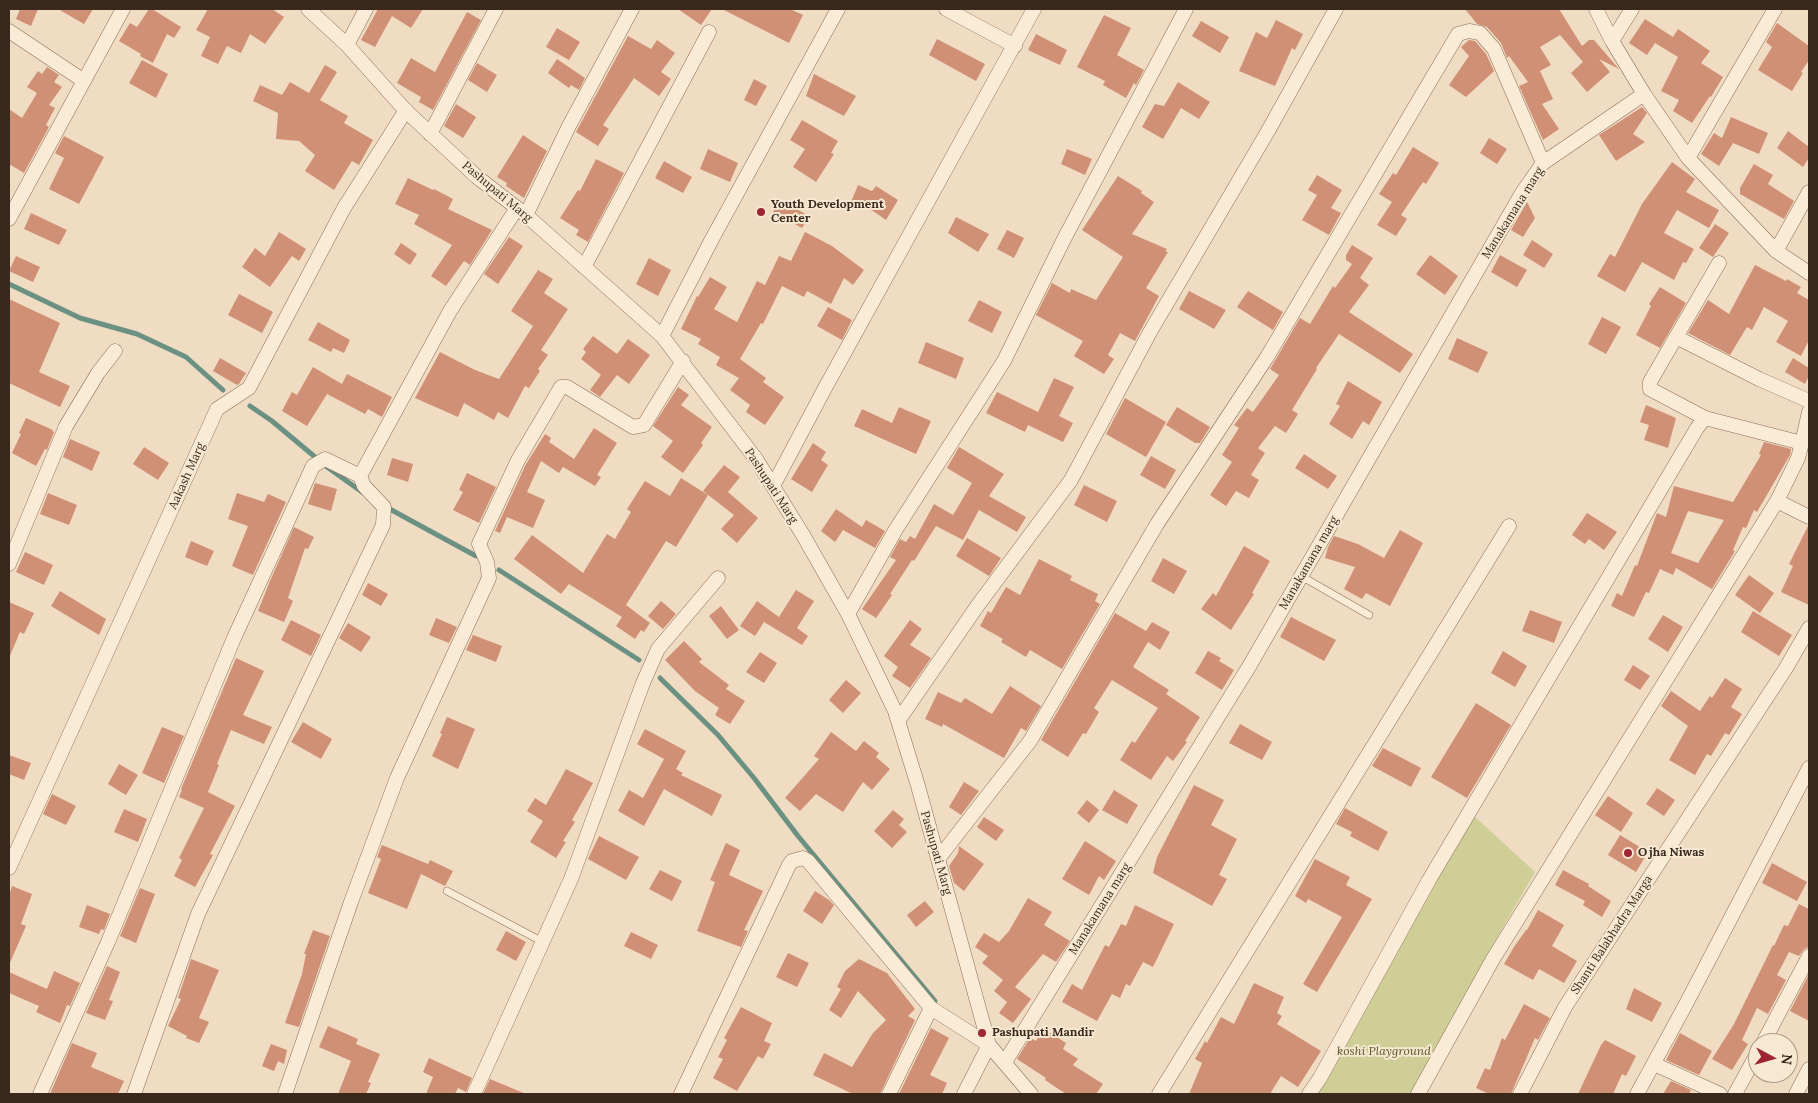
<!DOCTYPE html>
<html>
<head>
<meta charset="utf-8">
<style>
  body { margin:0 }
  #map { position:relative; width:1818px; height:1103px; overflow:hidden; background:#f0dcc2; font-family:Lora,serif }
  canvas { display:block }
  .frame { position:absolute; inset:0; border:10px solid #3a281d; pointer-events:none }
  .north { position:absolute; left:1748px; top:1033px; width:50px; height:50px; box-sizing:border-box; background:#f7e8d2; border:1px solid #ab9b8a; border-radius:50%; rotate:96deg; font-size:14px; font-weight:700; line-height:20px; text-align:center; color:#3a281d }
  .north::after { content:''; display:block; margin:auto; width:18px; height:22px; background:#9d2536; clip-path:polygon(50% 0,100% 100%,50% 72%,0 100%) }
</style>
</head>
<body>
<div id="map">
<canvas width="1818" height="1103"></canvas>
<div class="frame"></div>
<div class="north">N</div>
</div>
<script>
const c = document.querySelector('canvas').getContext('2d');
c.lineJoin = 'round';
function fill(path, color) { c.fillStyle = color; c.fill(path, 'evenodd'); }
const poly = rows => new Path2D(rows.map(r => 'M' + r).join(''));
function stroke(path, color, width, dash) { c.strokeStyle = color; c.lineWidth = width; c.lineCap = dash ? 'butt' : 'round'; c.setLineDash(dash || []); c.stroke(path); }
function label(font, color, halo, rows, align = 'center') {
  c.font = font + ' Lora,serif'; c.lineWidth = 4; c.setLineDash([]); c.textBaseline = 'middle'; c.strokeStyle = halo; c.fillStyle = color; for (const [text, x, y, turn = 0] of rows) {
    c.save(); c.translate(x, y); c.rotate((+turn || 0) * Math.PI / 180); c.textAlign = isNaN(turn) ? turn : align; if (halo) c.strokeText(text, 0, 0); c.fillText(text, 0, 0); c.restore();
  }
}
fill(poly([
  [1472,814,1535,872,1491,948,1410,1094,1311,1094]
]), '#cfce96');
stroke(poly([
  [9,284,80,318,137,334,186,357,223,390],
  [250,406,272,421,327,467,362,492],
  [386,507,476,556],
  [499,570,639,660],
  [660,678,718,735,754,778,798,836,935,1001]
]), '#6b9183', 5);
fill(poly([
  [20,9,38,9,31,26,16,19],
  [58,9,93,9,84,24],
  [149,9,152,9,181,27,174,38,167,34,153,63,140,56,141,54,119,41,130,23,137,27],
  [208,9,272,9,284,17,265,44,250,34,241,53,227,46,218,64,201,56,210,37,196,30],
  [378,9,423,9,411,28,392,16,375,47,361,40],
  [678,9,712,9,701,25],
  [722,9,790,9,803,15,789,43],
  [1465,9,1559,9,1582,46,1589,40,1594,40,1619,69,1599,59,1610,72,1587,92,1571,73,1583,62,1560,35,1540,47,1551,65,1540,71,1553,99,1542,104,1559,129,1543,140,1519,86,1528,82,1509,56,1507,58,1501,43,1487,27,1477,24],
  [467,12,481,20,433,110,419,102,421,97,397,83,411,58,435,72],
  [1104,15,1131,28,1117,55,1144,70,1136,85,1134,83,1126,98,1103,85,1105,81,1077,67],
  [1645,19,1673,37,1678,29,1710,51,1701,63,1723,77,1711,97,1710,96,1692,123,1673,111,1679,100,1661,91,1678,57,1655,43,1647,55,1629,43],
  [1276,20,1303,34,1295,50,1292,48,1275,86,1239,71,1256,32,1267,38],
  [1201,21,1229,37,1220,53,1192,36],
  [1777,23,1809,46,1809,60,1801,72,1803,73,1792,91,1758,70,1772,47,1766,42],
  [557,28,580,42,569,60,546,47],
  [1036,34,1067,50,1060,65,1028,50],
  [628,36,651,49,657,40,675,53,661,72,671,79,659,96,634,78,603,125,609,129,598,146,576,132],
  [937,39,985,64,976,81,929,55],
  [1469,40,1475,41,1486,54,1494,71,1466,97,1449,85,1469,56,1461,47],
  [557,59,585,78,579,90,571,85,569,88,548,73],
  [142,60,168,74,156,98,129,83],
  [477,63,497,75,487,92,468,80],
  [325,65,337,72,320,100,348,116,344,123,373,140,359,165,352,161,334,190,305,171,315,155,299,141,276,139,278,113,253,101,260,85,282,95,290,82,309,93],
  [47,67,59,75,54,82,62,87,49,105,55,108,46,125,49,127,24,173,9,164,9,109,22,118,37,93,27,87,38,71,42,74],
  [814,74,856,96,844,116,806,96],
  [754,79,767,86,756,106,744,100],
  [1178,82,1210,102,1199,119,1181,108,1163,139,1142,127,1155,104,1164,106],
  [456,104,476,117,463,138,444,126],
  [1642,107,1647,113,1633,134,1645,142,1616,161,1599,135],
  [1731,117,1768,133,1759,154,1733,143,1719,166,1701,154,1714,133,1722,138],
  [802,120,838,141,831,153,834,154,816,182,793,167,805,149,790,140],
  [1788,131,1809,147,1809,158,1803,167,1777,148],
  [523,135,547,151,524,198,506,186,507,183,497,177],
  [64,136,104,157,79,204,49,189,64,158,55,153],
  [1489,138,1507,149,1497,164,1480,153],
  [1413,147,1439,163,1426,184,1423,182,1401,215,1407,219,1396,236,1377,225,1392,202,1379,194,1393,173,1396,175],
  [708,149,738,163,730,182,700,169],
  [1067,149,1092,159,1085,175,1061,164],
  [596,159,624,173,588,242,576,235,579,230,560,218,578,190,580,191],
  [664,161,692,177,683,193,655,178],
  [1672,162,1695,179,1686,192,1719,210,1709,228,1677,210,1664,233,1694,249,1686,263,1683,262,1674,280,1642,262,1625,292,1597,276,1610,254,1615,257,1642,204],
  [1754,164,1773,175,1768,184,1794,201,1784,219,1740,194,1740,188],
  [1317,175,1342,190,1331,208,1341,213,1329,235,1302,220,1317,195,1308,190],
  [1118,176,1142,191,1141,193,1154,202,1132,234,1167,249,1165,251,1168,252,1146,288,1159,296,1135,341,1120,333,1108,355,1114,359,1104,374,1074,356,1083,341,1036,315,1052,283,1070,293,1071,289,1096,300,1123,257,1082,230],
  [408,178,433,190,434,189,453,199,448,209,492,230,470,265,464,261,446,286,431,276,452,245,414,224,419,215,395,204],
  [858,185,872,191,876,186,898,200,886,220,873,211,851,202],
  [780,200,809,216,802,228,773,212],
  [1527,202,1535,218,1523,237,1511,230],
  [31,213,67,230,59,245,24,229],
  [956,217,989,234,978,252,948,233],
  [1715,224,1729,233,1713,257,1699,248],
  [1007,230,1024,238,1014,258,997,249],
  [279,232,306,249,299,261,292,256,270,287,242,267,255,248,265,256],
  [805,232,832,246,864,270,853,285,844,278,831,304,807,291,804,297,782,286,763,324,761,323,740,359,766,378,763,382,784,397,765,425,746,412,750,405,730,390,739,378,716,365,720,357,698,344,701,339,681,329,697,296,698,297,710,277,727,287,714,309,737,322,757,281,765,285,779,256,791,261],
  [509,237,523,246,498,284,484,274],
  [1532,240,1553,254,1544,268,1523,255],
  [401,243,417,254,410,265,394,254],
  [1352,245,1373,258,1360,278,1369,285,1349,312,1413,354,1400,373,1339,334,1316,368,1317,369,1292,410,1298,414,1286,433,1275,426,1258,448,1265,453,1251,475,1259,480,1249,498,1236,491,1226,506,1210,495,1232,462,1222,455,1239,428,1234,425,1247,408,1253,412,1279,375,1270,369,1300,318,1310,324,1333,286,1335,288,1352,264,1346,260,1346,255],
  [1430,255,1458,276,1445,295,1416,274],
  [1500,255,1527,270,1517,287,1491,272],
  [16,256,40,267,33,282,9,271],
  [649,258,671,270,658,296,636,284],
  [1755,265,1786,281,1787,279,1801,287,1797,293,1809,300,1809,340,1801,356,1776,342,1788,321,1764,307,1752,330,1747,327,1730,355,1688,333,1708,300,1729,314],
  [538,270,553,279,544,293,568,309,541,350,548,355,538,369,540,371,529,388,525,386,508,418,498,412,494,420,464,403,458,417,415,398,440,352,475,370,499,379,533,326,511,311],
  [1660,287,1686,303,1660,348,1636,335,1651,306,1649,304],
  [1189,291,1226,310,1214,329,1179,309],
  [1248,291,1283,312,1273,330,1237,307],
  [239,294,273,312,262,333,228,315],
  [9,299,60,323,39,372,70,386,60,407,9,383],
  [979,300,1002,312,992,333,968,321],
  [828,307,852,320,842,340,817,326],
  [1602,317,1621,327,1606,354,1588,344],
  [318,322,350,340,344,353,333,348,331,352,308,340],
  [593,336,617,354,628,339,650,355,629,384,617,375,600,397,590,390,601,375,581,359,586,352,583,349],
  [1457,338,1488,352,1478,373,1448,359],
  [926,342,964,358,956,379,918,363],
  [220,358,246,373,239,384,237,385,213,371],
  [1793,358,1809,368,1809,376,1805,384,1785,372],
  [313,367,342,384,347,374,392,397,382,417,368,409,365,414,327,394,307,426,282,411,292,392,297,395],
  [1054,378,1074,387,1059,416,1073,423,1063,442,1028,425,1025,432,986,413,997,392,1038,412],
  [1348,381,1382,402,1369,425,1363,421,1352,439,1329,424,1340,406,1336,404],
  [678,387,689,395,681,405,712,427,701,443,703,445,683,473,661,457,673,441,653,426],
  [1125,398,1166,422,1146,457,1106,434],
  [1646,405,1676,418,1668,448,1644,440,1649,425,1640,422],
  [899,407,931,421,916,454,854,426,862,409,892,423],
  [1177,407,1210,427,1200,443,1195,443,1166,425],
  [26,418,53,430,52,431,54,432,47,450,45,449,36,466,12,453,21,434,19,433],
  [594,428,617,443,597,475,601,477,595,486,563,467,559,473,541,461,527,492,545,500,533,528,507,517,500,533,495,531,526,464,545,434,551,438,549,442,574,459],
  [70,439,100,452,92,471,63,457],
  [1764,442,1791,449,1790,455,1757,512,1754,510,1746,528,1743,527,1733,550,1735,551,1712,589,1676,568,1673,575,1660,569,1649,593,1646,592,1634,617,1611,606,1617,593,1622,596,1635,565,1637,566,1657,513,1666,517,1674,486,1733,502,1761,455,1759,454],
  [1688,511,1724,520,1698,563,1671,553],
  [813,443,826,452,821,460,828,465,812,492,791,479],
  [144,447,169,463,158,480,133,464],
  [959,447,1004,474,989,496,1026,517,1017,532,979,510,963,540,936,526,914,561,912,560,890,594,892,595,876,618,862,609,896,560,890,557,900,539,906,542,910,536,915,539,934,504,953,515,972,483,947,468],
  [1304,454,1337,476,1328,489,1295,468],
  [1151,456,1176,470,1165,489,1140,475],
  [392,458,413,464,408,482,387,475],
  [724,465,740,477,728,492,758,518,737,543,721,529,734,515,703,491],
  [467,473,496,487,479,523,453,510,463,492,459,490],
  [681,478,708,495,676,547,666,541,626,605,650,623,644,632,641,630,635,639,616,626,622,617,569,584,561,594,514,559,532,535,583,573,607,534,615,539,631,512,627,509,645,481,670,496],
  [315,483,337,489,331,511,308,504],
  [1084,485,1117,501,1107,522,1074,505],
  [48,493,77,505,69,525,40,514],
  [237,493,264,502,268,494,286,502,253,575,232,566,248,526,228,519],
  [836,509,862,527,866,520,885,531,875,548,843,530,835,542,821,531],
  [1587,513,1617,532,1604,550,1589,539,1585,544,1572,535],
  [1808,526,1809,526,1809,605,1781,592,1793,566,1789,564],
  [294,527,314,537,308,549,305,548,288,598,293,601,284,622,258,611,270,581],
  [1400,530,1423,543,1390,606,1366,593,1362,599,1344,589,1355,567,1325,558,1328,547,1334,536,1358,544,1384,558],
  [967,538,1001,558,989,576,956,556],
  [191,541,214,551,207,566,185,557],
  [1244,546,1270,561,1252,593,1254,594,1231,630,1201,609,1213,593,1216,596],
  [25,552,53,565,44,585,16,572],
  [1163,558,1187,571,1174,594,1151,581],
  [1039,559,1072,576,1070,580,1098,594,1095,601,1100,604,1062,669,1030,650,1026,657,1001,642,1003,639,980,626,988,611,991,613,1006,587,1020,595],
  [1749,575,1774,593,1760,613,1735,595],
  [368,583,388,594,381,606,362,595],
  [796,590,814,601,797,628,808,636,802,645,764,622,755,636,740,626,757,601,779,617],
  [60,591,106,619,99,635,51,606],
  [661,601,676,614,663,629,648,616],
  [9,602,34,613,24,634,20,632,9,658],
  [721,606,739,630,727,639,709,616],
  [1530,610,1562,622,1554,643,1522,631],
  [1753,611,1792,635,1779,656,1741,632],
  [1115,613,1146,631,1152,622,1170,632,1160,650,1148,642,1133,667,1169,690,1166,694,1200,717,1185,741,1187,742,1173,761,1167,756,1151,780,1120,760,1132,741,1135,743,1158,708,1112,680,1094,708,1099,712,1086,734,1083,733,1068,757,1041,740],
  [1663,615,1683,627,1668,652,1648,639],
  [1291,617,1336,640,1324,661,1280,637],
  [436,618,457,627,449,643,429,635],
  [291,620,321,635,311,656,281,640],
  [910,620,922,629,910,645,931,658,910,688,892,676,898,667,884,656],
  [348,623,371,637,361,652,339,638],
  [473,635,502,646,496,662,466,650],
  [684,641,702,659,699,662,729,685,726,689,745,701,730,724,715,715,719,708,695,691,665,660],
  [1208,651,1221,658,1219,661,1234,670,1222,690,1195,673],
  [1503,651,1527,666,1515,687,1491,673],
  [760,652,777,663,764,683,746,672],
  [236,658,264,671,243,715,272,727,264,744,231,730,217,764,219,765,208,792,235,806,210,854,213,855,195,887,174,876,182,860,179,858,204,808,179,797,182,790,181,789],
  [1633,665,1650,676,1640,690,1624,680],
  [1725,678,1742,689,1731,707,1742,714,1729,735,1725,733,1711,756,1707,754,1695,775,1669,760,1688,726,1661,706,1671,691,1700,711,1710,696,1712,698],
  [846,680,861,693,843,713,829,700],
  [1010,686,1041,706,1026,731,1021,728,1004,758,943,724,942,727,925,719,938,692,961,703,965,698,992,714],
  [1476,703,1511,725,1467,798,1431,777],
  [447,717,475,729,458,769,432,756,442,734,440,733],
  [303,722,332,739,321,759,291,742],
  [1240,724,1272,742,1262,760,1229,743],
  [162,727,184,736,164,783,142,773],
  [645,729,686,751,676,769,683,773,681,775,722,795,712,816,664,789,644,826,618,811,629,790,643,798,664,759,637,744],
  [831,732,856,751,864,741,879,753,876,757,890,769,872,790,863,782,843,812,816,794,800,811,785,798,819,759,814,756],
  [1383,748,1421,768,1411,787,1372,766],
  [9,755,31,763,24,780,9,774],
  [119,764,138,775,126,795,108,784],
  [566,769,593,783,572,820,575,822,563,841,566,842,556,858,530,842,543,821,527,811,535,798,546,805],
  [964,782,979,791,961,815,949,807],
  [1194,785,1224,800,1211,825,1237,839,1219,875,1227,879,1212,906,1153,873,1157,857],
  [1657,788,1675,800,1664,816,1646,804],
  [1114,790,1138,805,1127,824,1102,810],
  [52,794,76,806,66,825,43,814],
  [1608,796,1633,813,1621,832,1595,815],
  [1087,800,1099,810,1089,823,1077,813],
  [1345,808,1388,832,1378,851,1350,836,1352,832,1336,824],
  [124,809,147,819,138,842,114,832],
  [893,810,904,819,899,825,907,832,892,848,874,831],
  [984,817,1004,830,996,841,977,827],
  [1620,835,1648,852,1636,872,1608,855],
  [599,836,639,857,626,880,588,859],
  [1085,841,1116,861,1104,880,1099,876,1089,895,1062,879],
  [726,843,740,850,729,875,763,891,744,930,748,931,741,947,697,931,715,882,710,880],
  [382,845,428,864,430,860,453,871,445,886,421,874,407,909,368,893,381,859,377,857],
  [959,846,984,864,964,891,954,883,949,866,958,853],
  [1315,859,1350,877,1346,885,1372,899,1317,992,1303,984,1342,917,1308,899,1306,903,1295,896],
  [1772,863,1807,882,1797,901,1762,883],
  [660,870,682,881,672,901,649,889],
  [1563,870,1589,884,1588,886,1611,901,1602,917,1583,905,1585,901,1555,885],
  [12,886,32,894,21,924,26,926,9,965,9,896],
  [140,888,155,894,136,943,120,936],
  [815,891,829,900,834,905,822,924,803,911],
  [1028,898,1052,912,1044,925,1070,941,1056,962,1043,954,1015,987,1031,999,1013,1023,999,1013,1007,1002,994,991,1003,980,982,963,988,956,975,947,984,933,999,942,1009,931],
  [925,901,934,912,916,927,907,915],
  [1799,904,1809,909,1809,947,1804,949,1799,956,1789,952,1777,975,1786,980,1768,1014,1757,1008,1742,1040,1748,1044,1732,1070,1712,1059,1734,1024,1773,945,1774,946,1784,925,1788,926],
  [87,905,110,914,104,930,101,929,99,934,79,927],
  [1135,905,1174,924,1153,967,1143,962,1130,986,1126,984,1120,998,1112,994,1097,1021,1062,1002,1072,984,1082,990,1105,945,1109,947,1121,924,1126,926],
  [1538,910,1564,925,1552,946,1577,961,1564,983,1539,969,1533,980,1504,964,1514,947,1526,930,1527,930],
  [313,930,330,936,299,1027,285,1023,302,974,306,954,304,954],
  [506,931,526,942,516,961,496,950],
  [631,932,658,945,651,959,624,946],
  [788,953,809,963,797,987,776,977],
  [191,959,219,970,199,1018,209,1022,199,1043,186,1038,187,1036,168,1026,181,999,178,998],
  [859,959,887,973,915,1009,908,1016,915,1020,880,1094,853,1094,813,1075,824,1053,852,1067,873,1033,886,1020,858,991,841,1018,829,1010,841,989,837,987,845,971],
  [107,966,120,972,109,1000,113,1001,105,1020,86,1013],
  [54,971,80,983,70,1006,67,1005,60,1023,36,1012,39,1006,9,993,9,972,47,989],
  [1809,974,1809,1021,1790,1011],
  [1254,983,1284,997,1277,1013,1282,1016,1277,1024,1321,1051,1298,1087,1281,1076,1270,1094,1189,1094,1202,1063,1195,1059,1205,1041,1207,1043,1221,1017,1234,1024],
  [1634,988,1662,1003,1652,1022,1626,1009],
  [1524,1004,1550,1018,1538,1040,1535,1038,1511,1094,1489,1094,1476,1088,1485,1068,1490,1070,1502,1038,1505,1040],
  [741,1007,772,1023,764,1041,771,1044,763,1059,758,1056,737,1091,713,1078,723,1059,718,1057,727,1040,724,1038],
  [328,1026,358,1039,356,1044,380,1054,368,1082,371,1083,366,1094,338,1094,351,1061,319,1047],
  [931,1028,949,1038,930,1075,947,1083,942,1094,899,1094],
  [1043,1028,1066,1043,1063,1049,1078,1059,1073,1065,1103,1084,1096,1094,1066,1094,1045,1080,1046,1078,1017,1059,1030,1038,1036,1041],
  [1680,1033,1712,1051,1699,1075,1666,1060],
  [1605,1040,1636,1056,1626,1076,1622,1074,1613,1094,1578,1094,1601,1045],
  [72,1043,97,1053,91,1067,124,1081,118,1094,50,1094],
  [271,1044,287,1050,284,1064,278,1061,274,1071,262,1066],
  [429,1058,472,1078,466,1092,458,1088,455,1094,426,1094,433,1077,423,1072],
  [490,1079,526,1094,483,1094],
  [1671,1081,1691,1090,1689,1094,1663,1094]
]), '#d09076');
const service = poly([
  [1301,576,1369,615],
  [447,891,543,942]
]);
const minor = poly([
  [308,9,347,45,406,111,477,177,526,215,662,336,756,459,803,535,848,614,895,711,918,786,989,1045,1031,1094],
  [946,9,1015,46],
  [1596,9,1612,41,1644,94,1688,158,1776,251,1809,273],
  [9,31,84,81],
  [1612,41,1632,9],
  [347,45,366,9],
  [430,134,496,9],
  [1688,158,1775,9],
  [526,215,569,126,632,9],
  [9,219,123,9],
  [1776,251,1809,192],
  [584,267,709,32],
  [662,336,712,239,838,9],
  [1676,337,1719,263],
  [1705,418,1650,389,1650,382,1676,337,1759,379,1809,401],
  [1802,443,1809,412],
  [773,486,825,388,1034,9],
  [1777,501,1809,517],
  [9,564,66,426,98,373,115,351],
  [848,614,896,529,1004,361,1064,239,1186,9],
  [898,721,978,605,1071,480,1150,332,1268,131,1336,9],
  [938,859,1030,741,1157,524,1267,357,1458,34,1469,31,1480,33,1494,49,1543,163],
  [9,868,217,409,249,388,344,208,406,110],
  [1763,1043,1809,956],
  [1005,1062,1250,665,1522,193,1543,163,1644,94],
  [1654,1064,1720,1094],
  [40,1094,108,942,234,638,313,466,325,459,360,476],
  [134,1094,198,914,383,525,384,507,364,486,360,476,450,311,517,208],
  [285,1094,351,902,397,778,489,578,487,562,479,544,518,460,561,387,567,387,633,427,644,425,683,361],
  [474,1094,571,879,643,683,658,649,718,578],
  [681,1094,789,865,792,861,803,858,808,861,931,1008,989,1045,964,1094],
  [889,1094,931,1008],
  [1159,1094,1509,526],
  [1309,1094,1320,1078,1429,880,1697,428,1705,418,1802,443,1798,458,1777,501,1493,959,1418,1094],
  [1520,1094,1565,1007,1786,668,1809,628],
  [1637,1094,1686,1004,1809,768],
  [1735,1094,1758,1052],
  [1796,1094,1809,1069]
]);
stroke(service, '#8b6d58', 8);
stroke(minor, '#8b6d58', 15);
stroke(service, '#faebd6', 7);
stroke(minor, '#faebd6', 14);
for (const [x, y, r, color] of [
  [761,212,5,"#9d2536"],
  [1628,853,5,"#9d2536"],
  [982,1033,5,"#9d2536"]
]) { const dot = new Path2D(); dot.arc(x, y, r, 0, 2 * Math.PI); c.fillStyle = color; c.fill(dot); stroke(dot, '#f7e8d2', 2); }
label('12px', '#3a281d', '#f7e8d2', [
  ["Pashupati Marg",497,192,40],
  ["Manakamana marg",1513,213,-58],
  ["Aakash Marg",187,476,-66],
  ["Pashupati Marg",771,486,57],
  ["Manakamana marg",1309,563,-60],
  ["Pashupati Marg",936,853,74],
  ["Manakamana marg",1100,909,-58],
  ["Shanti Balabhadra Marga",1612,935,-57]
]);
label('bold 12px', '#3a281d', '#f7e8d2', [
  ["Youth Development",771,205],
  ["Center",771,219],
  ["Ojha Niwas",1638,853],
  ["Pashupati Mandir",992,1033]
], 'left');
label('italic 12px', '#515823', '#f7e8d2', [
  ["koshi Playground",1384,1052]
]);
</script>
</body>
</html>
